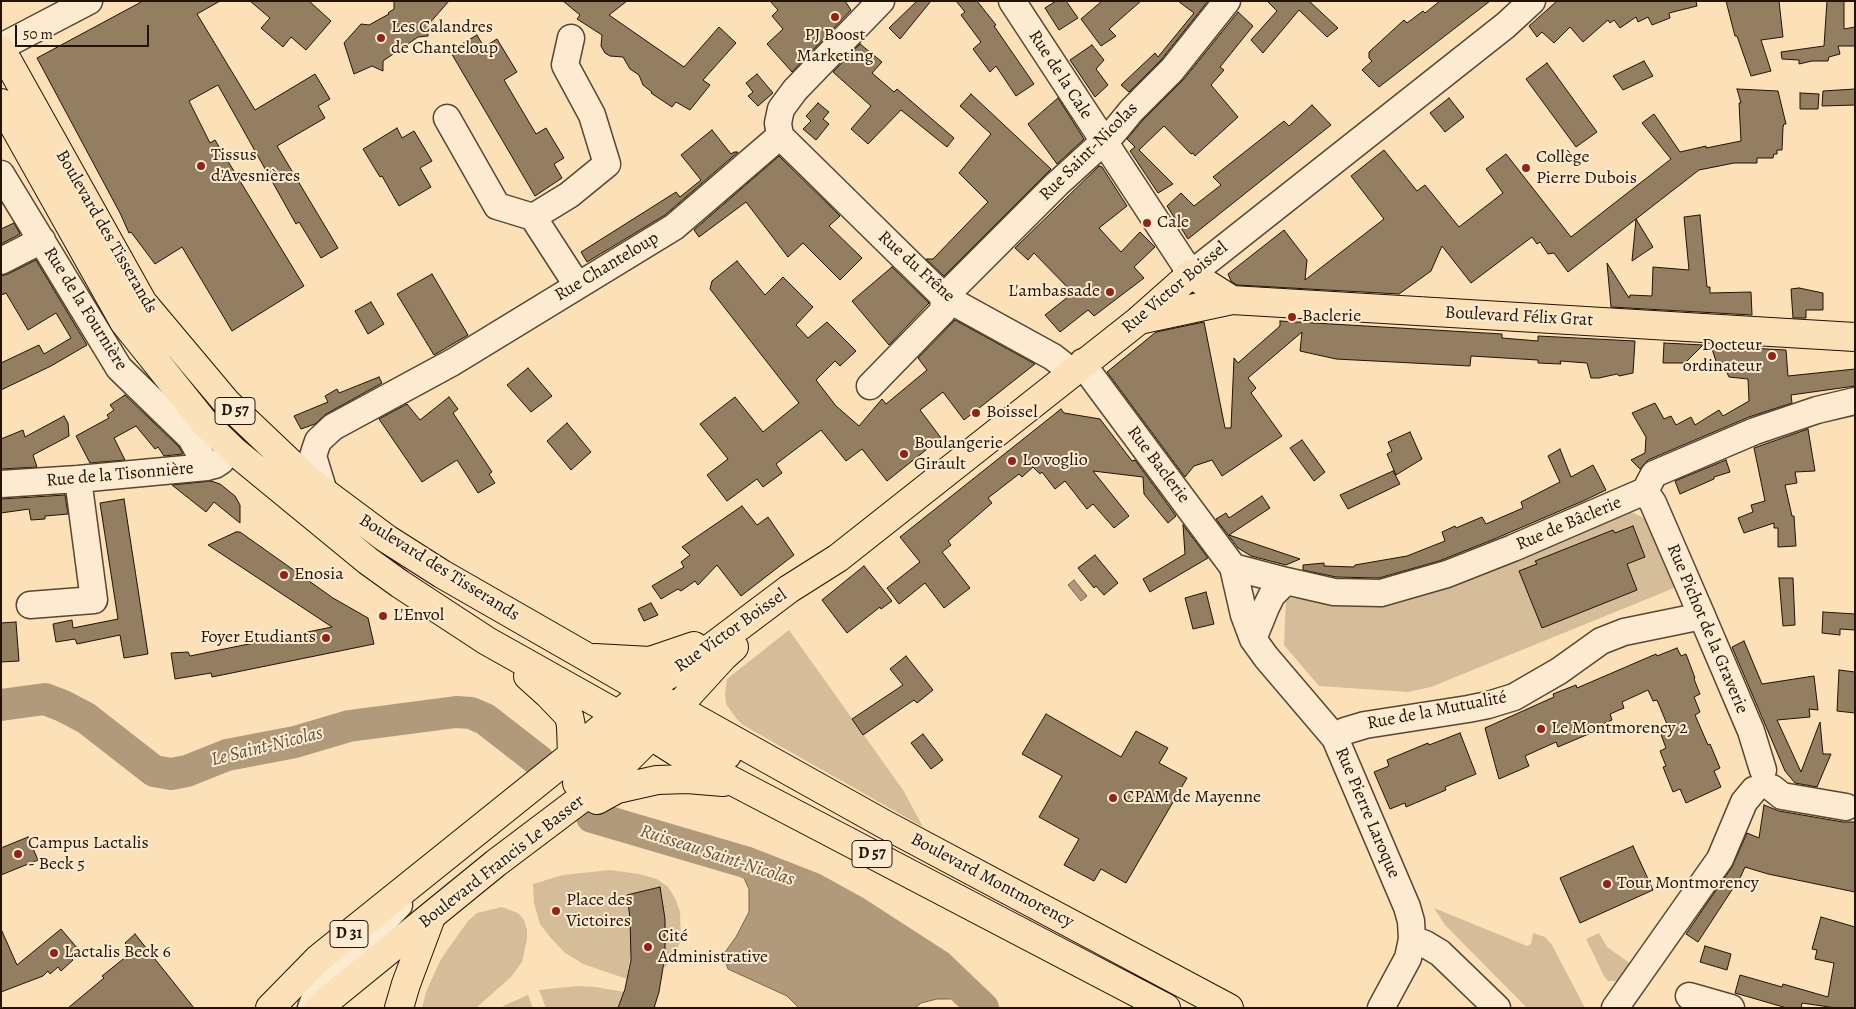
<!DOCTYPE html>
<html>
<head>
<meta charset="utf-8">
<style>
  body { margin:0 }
  #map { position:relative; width:1856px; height:1009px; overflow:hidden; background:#fbe0b8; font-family:Alegreya,serif }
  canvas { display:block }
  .frame { position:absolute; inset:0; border:2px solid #221305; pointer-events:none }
  .scale { position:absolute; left:15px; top:25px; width:134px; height:22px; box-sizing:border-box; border:2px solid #221305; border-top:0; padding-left:6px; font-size:15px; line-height:18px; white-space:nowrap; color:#221305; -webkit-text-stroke:4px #fcebd1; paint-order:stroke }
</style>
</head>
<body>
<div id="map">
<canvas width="1856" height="1009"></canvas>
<div class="frame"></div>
<div class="scale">50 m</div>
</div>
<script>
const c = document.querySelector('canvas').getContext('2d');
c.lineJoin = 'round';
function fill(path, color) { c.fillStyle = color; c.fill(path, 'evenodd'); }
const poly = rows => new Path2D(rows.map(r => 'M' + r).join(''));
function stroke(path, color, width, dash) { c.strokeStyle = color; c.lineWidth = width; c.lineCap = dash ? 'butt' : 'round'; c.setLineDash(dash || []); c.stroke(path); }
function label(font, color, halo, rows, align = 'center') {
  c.font = font + ' Alegreya,serif'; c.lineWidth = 4; c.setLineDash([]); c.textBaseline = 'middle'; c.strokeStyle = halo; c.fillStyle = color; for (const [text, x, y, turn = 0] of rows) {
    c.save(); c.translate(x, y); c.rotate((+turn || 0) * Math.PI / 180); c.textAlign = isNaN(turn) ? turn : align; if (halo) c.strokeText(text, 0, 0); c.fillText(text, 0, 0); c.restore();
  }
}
fill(poly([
  [1625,509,1646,519,1674,588,1431,687,1408,692,1319,686,1284,645,1286,597,1344,606,1371,605],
  [789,630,903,790,923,827,743,725,736,718,726,704,725,694,727,679],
  [610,870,639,874,657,879,668,887,675,898,680,912,681,940,673,959,664,968,665,919,659,887,627,895,630,918,631,950,627,979,583,964,564,952,550,937,540,924,534,903,533,884,563,875],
  [502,907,518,913,524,920,527,930,527,939,522,962,511,977,476,1008,422,1008,426,992,441,959,468,921,477,913],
  [1434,908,1527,946,1531,944,1533,933,1545,937,1552,945,1585,1008,1527,1008,1445,925],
  [1599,933,1607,947,1631,964,1622,977,1618,981,1608,981,1604,976,1586,939],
  [577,986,596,987,624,992,618,1008,546,1008,539,990],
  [528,995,533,1008,501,1008,505,1005]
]), '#d6bd9a');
const water = poly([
  [1074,580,1087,596,1081,601,1068,585,1074,580],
  [738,871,810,893,823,900,958,999,937,999,921,1003,915,1008,799,1008,787,996,728,969,723,955,736,937,749,912,749,889,743,876,738,871]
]);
fill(water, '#b19a7b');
stroke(water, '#78644c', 1);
stroke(poly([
  [1,705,45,699,63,706,86,718,154,771,171,774,187,771,227,755,295,742,349,726,456,712,471,713,485,719,539,761],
  [592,817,745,862,814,889,854,911,939,966,983,1008]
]), '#b19a7b', 32);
const building = poly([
  [143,1,220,1,197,14,255,110,315,74,330,99,318,106,325,118,277,146,338,248,321,258,299,222,296,224,218,85,189,101,210,143,215,140,304,286,232,331,182,247,155,264,131,232,129,233,120,213,37,58,143,1],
  [250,1,309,1,331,21,306,50,291,37,283,47,261,28,270,18,250,1],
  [394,1,449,1,428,25,428,36,418,37,383,61,383,71,372,66,354,74,344,43,361,24,369,25,389,14,388,13,394,9,394,1],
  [563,1,627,1,609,15,684,67,719,27,736,43,703,80,710,85,690,110,676,102,672,107,651,93,652,92,643,85,639,75,630,69,623,57,610,56,605,53,601,46,602,35,577,19,580,15,563,1],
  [770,1,845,1,851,10,792,72,767,44,783,29,772,16,778,10,770,1],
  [917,1,931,1,900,39,889,28,917,1],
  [956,1,977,1,996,25,994,26,1034,84,1016,96,996,66,990,72,973,49,981,42,961,15,965,12,956,1],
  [1056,1,1066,1,1078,18,1059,30,1045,8,1056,1],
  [1102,1,1141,1,1109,29,1116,36,1101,46,1081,19,1102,1],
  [1178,1,1208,1,1161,60,1129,92,1121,85,1155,53,1158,57,1194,13,1178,1],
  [1267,1,1309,1,1338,28,1327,37,1299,10,1263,53,1251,40,1277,11,1267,1],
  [1440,1,1490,1,1379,87,1362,70,1372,61,1369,58,1369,52,1404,20,1407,23,1423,11,1425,13,1440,1],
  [1557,1,1696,1,1697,6,1669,13,1670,18,1652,25,1648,17,1638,22,1636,17,1620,28,1614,20,1610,23,1608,20,1583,42,1570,27,1554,43,1542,32,1537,37,1529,26,1557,1],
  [1726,1,1779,1,1783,37,1761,40,1771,71,1751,76,1737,36,1735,36,1726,1],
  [1827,1,1844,1,1844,29,1855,27,1855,46,1838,46,1840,54,1829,57,1828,61,1812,61,1799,64,1799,60,1782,59,1781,52,1824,46,1827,1],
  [1238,12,1253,26,1220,67,1224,70,1211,85,1238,117,1195,156,1193,153,1191,154,1164,126,1139,150,1173,184,1158,193,1130,151,1135,147,1127,139,1143,120,1184,79,1238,12],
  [477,35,484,47,497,39,517,72,504,80,536,134,546,128,564,158,554,164,562,178,535,196,450,51,477,35],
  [860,44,882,62,872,73,894,92,897,89,954,138,947,147,901,110,868,144,851,129,871,106,833,72,860,44],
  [1092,45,1104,60,1096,69,1108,85,1095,97,1070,60,1092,45],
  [1644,61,1653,76,1623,90,1613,76,1644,61],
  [1547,63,1597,132,1576,147,1526,79,1547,63],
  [757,74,773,93,758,106,748,96,753,92,746,83,757,74],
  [1737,89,1778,91,1786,124,1784,124,1783,127,1782,150,1777,150,1777,154,1774,154,1773,158,1757,158,1757,163,1734,163,1699,170,1636,219,1653,247,1632,261,1636,219,1568,272,1554,253,1548,254,1540,242,1537,244,1532,237,1471,283,1442,246,1431,271,1399,294,1237,285,1231,281,1228,274,1284,230,1307,260,1305,280,1384,219,1351,176,1384,150,1417,191,1425,185,1459,227,1503,193,1486,169,1506,154,1571,237,1671,159,1642,123,1654,114,1680,152,1706,146,1706,148,1741,141,1739,103,1741,103,1737,89],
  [1855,89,1855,105,1822,106,1823,91,1855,89],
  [1800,93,1819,94,1818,109,1800,109,1800,93],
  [971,94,1051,169,944,276,926,259,933,259,988,202,959,173,991,134,960,106,971,94],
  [1058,98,1084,139,1057,164,1028,124,1058,98],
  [1449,98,1464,117,1445,132,1430,113,1449,98],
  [818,103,829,112,823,119,829,124,816,140,803,129,811,121,806,116,818,103],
  [1312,105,1331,125,1188,239,1167,206,1181,193,1194,206,1221,185,1213,177,1284,121,1289,126,1312,105],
  [397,128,402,138,414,131,432,161,420,168,431,187,399,206,382,176,380,177,363,149,397,128],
  [712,130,731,154,734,152,738,152,665,215,587,262,581,252,676,192,680,197,701,180,681,155,712,130],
  [779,156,840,216,829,226,862,258,840,280,803,243,788,257,746,202,699,237,694,230,779,156],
  [1099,166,1102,167,1127,206,1099,228,1121,252,1140,232,1155,247,1134,267,1144,278,1094,316,1088,310,1060,332,1045,315,1073,293,1034,253,1028,260,1015,248,1099,166],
  [1700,215,1707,287,1710,287,1710,293,1751,292,1752,315,1611,307,1607,263,1629,298,1630,295,1652,296,1653,267,1689,270,1684,217,1700,215],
  [14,223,20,234,1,244,1,229,14,223],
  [36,260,87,345,51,366,1,390,1,363,39,345,44,354,71,338,56,313,28,330,6,293,1,295,1,276,8,274,36,260],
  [737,261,765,295,783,277,813,307,796,325,808,338,827,322,856,351,840,366,835,361,816,380,836,406,859,426,882,399,886,404,927,370,918,358,955,320,1035,364,964,420,943,392,920,410,941,438,887,481,862,449,846,461,821,430,776,464,782,473,763,487,757,479,727,501,707,475,728,459,700,424,735,397,763,432,799,403,710,289,712,281,737,261],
  [892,267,929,303,889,345,852,301,892,267],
  [432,274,468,335,434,355,397,294,432,274],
  [1799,288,1823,293,1823,310,1806,310,1806,318,1793,318,1791,289,1799,288],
  [371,302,384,324,368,334,355,311,371,302],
  [1280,321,1502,334,1502,338,1538,341,1538,336,1635,341,1633,373,1619,376,1617,374,1599,378,1591,378,1587,363,1560,361,1561,364,1538,363,1538,360,1471,356,1470,366,1336,359,1300,351,1302,332,1248,378,1256,388,1251,393,1282,436,1222,476,1212,460,1194,466,1185,477,1107,372,1156,332,1204,322,1225,428,1231,428,1234,358,1238,363,1280,326,1280,321],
  [1664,343,1703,345,1685,363,1663,363,1664,343],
  [1711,346,1786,350,1788,376,1855,369,1855,386,1791,395,1792,403,1749,417,1648,460,1640,469,1631,460,1645,453,1646,437,1632,413,1655,403,1664,419,1671,416,1676,425,1691,417,1695,425,1719,410,1723,416,1749,401,1748,379,1729,377,1722,362,1717,364,1711,346],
  [528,368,552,396,531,412,507,385,528,368],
  [379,377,382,383,326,414,315,424,301,429,294,416,328,402,325,396,337,389,339,393,379,377],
  [125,395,179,447,183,454,164,456,158,447,155,449,136,426,114,438,125,460,90,463,76,436,109,418,107,415,114,410,110,405,125,395],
  [449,397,458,409,453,413,492,472,489,474,495,483,478,493,457,460,422,482,379,419,407,404,420,420,449,397],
  [1061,409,1064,413,1100,419,1132,461,1135,460,1176,516,1168,523,1144,494,1143,477,1093,471,1129,516,1114,528,1093,504,1087,509,1065,481,1055,489,1042,472,1040,474,1033,467,1022,477,1019,474,988,498,992,503,948,541,951,545,942,552,970,588,944,608,925,583,899,604,887,588,920,562,900,537,1061,409],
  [64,416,68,423,69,436,33,455,37,467,1,469,1,439,23,430,25,437,64,416],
  [567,423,591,452,571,470,547,441,567,423],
  [1808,429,1815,471,1795,472,1797,483,1785,485,1792,516,1794,516,1796,546,1778,547,1778,528,1774,528,1774,523,1744,533,1738,518,1753,512,1751,505,1765,501,1754,448,1808,429],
  [1410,432,1422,459,1396,475,1387,454,1392,451,1388,442,1410,432],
  [1302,440,1325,472,1314,481,1290,448,1302,440],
  [1560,449,1571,477,1593,465,1606,490,1583,501,1492,540,1439,561,1379,578,1336,577,1303,570,1303,565,1324,563,1324,566,1354,567,1355,565,1407,556,1445,541,1442,532,1455,526,1456,528,1482,517,1486,524,1523,508,1521,502,1560,482,1548,456,1560,449],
  [1726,460,1730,472,1714,477,1714,479,1680,494,1675,481,1726,460],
  [1393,471,1400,484,1348,509,1340,495,1393,471],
  [211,481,220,484,235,496,240,505,240,523,214,502,206,512,172,485,211,481],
  [65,495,68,514,45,516,45,519,31,520,29,509,1,513,1,499,65,495],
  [1262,496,1270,508,1229,535,1300,559,1286,565,1251,556,1238,548,1216,519,1226,513,1229,518,1262,496],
  [124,499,148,654,124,658,120,635,77,644,75,639,56,642,53,624,72,620,73,628,118,619,100,503,124,499],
  [742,506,757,525,768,517,794,555,741,596,717,565,698,585,695,581,681,591,678,589,661,599,652,586,684,567,681,562,690,555,682,547,742,506],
  [1183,525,1208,558,1150,592,1143,579,1185,554,1183,525],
  [1633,526,1645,557,1627,564,1637,590,1542,628,1519,571,1537,564,1535,561,1613,530,1615,533,1633,526],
  [236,532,240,532,333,598,368,618,374,644,212,677,211,673,175,679,171,653,188,652,190,656,332,627,208,545,236,532],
  [1095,555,1118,583,1104,595,1096,586,1094,588,1078,568,1095,555],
  [864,566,892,601,881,609,880,607,847,633,822,600,864,566],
  [1779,578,1793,578,1795,625,1783,626,1779,578],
  [1206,592,1214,624,1193,629,1185,598,1206,592],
  [651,603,658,615,644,621,638,609,651,603],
  [1823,612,1855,614,1855,630,1840,629,1840,635,1822,633,1823,612],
  [16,622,19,661,1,662,1,623,16,622],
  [1744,641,1762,684,1814,676,1818,710,1809,709,1810,717,1777,720,1801,772,1820,722,1823,754,1831,754,1817,787,1795,783,1785,771,1732,647,1744,641],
  [1677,648,1681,656,1686,654,1695,678,1694,679,1700,694,1694,697,1700,712,1695,715,1708,745,1710,744,1720,768,1714,771,1721,787,1686,803,1680,789,1673,792,1663,767,1666,766,1660,751,1666,748,1660,732,1669,729,1657,700,1653,701,1648,690,1622,702,1624,708,1610,714,1612,720,1596,727,1598,730,1558,747,1556,742,1525,756,1529,766,1499,779,1485,728,1554,697,1553,694,1576,685,1577,688,1656,654,1657,656,1677,648],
  [906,656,933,690,917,703,914,700,863,735,852,719,903,685,890,669,906,656],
  [1839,670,1855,672,1855,713,1837,711,1839,670],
  [1046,714,1121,757,1136,731,1168,748,1159,763,1187,778,1126,883,1101,869,1094,881,1064,865,1079,839,1039,817,1062,776,1022,754,1046,714],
  [1460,733,1476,774,1445,787,1446,790,1406,807,1405,803,1390,809,1374,772,1389,766,1387,760,1428,743,1429,745,1460,733],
  [923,734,943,760,931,769,911,743,923,734],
  [1764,805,1779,811,1843,822,1855,822,1855,892,1768,874,1745,867,1741,876,1698,942,1686,934,1732,867,1747,833,1759,838,1764,805],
  [28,837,38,860,1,875,1,848,28,837],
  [1633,846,1653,890,1580,923,1560,878,1633,846],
  [660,887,665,919,665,956,659,992,654,1008,618,1008,625,989,631,960,630,918,627,895,660,887],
  [1821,917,1855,927,1855,1008,1836,1008,1802,1003,1801,1008,1787,1008,1735,993,1740,975,1782,987,1783,984,1828,997,1834,963,1815,959,1817,950,1812,949,1821,917],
  [1,929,17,965,61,929,78,949,70,956,73,960,61,971,58,967,50,974,48,971,43,976,1,992,1,929],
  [135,934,194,1008,68,1008,104,978,102,976,132,952,125,943,135,934],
  [1705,946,1731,954,1727,970,1700,962,1705,946]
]);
fill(building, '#937e62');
stroke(building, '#221305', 1);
const minor = poly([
  [1012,1,1191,274,1506,25,1532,1],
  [1,47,89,1],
  [447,118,497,206,533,217,577,285],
  [780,136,944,297,1053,357,1072,372],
  [1,174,119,368,191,438,207,467],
  [533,217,569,195,607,164,592,115,565,65,571,38],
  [1,261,42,240],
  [1083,362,1089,373,1233,567,1244,615,1253,639,1266,657,1335,738,1407,907,1411,921,1412,939,1408,958,1381,1008],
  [870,386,943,311,944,297,1057,184,1113,133,1132,110,1172,70,1227,1],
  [1,484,78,479,207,467,215,465,221,461],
  [1645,491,1653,503,1702,616,1751,731,1763,770],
  [324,492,313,456,318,441,333,427,453,362,674,227,780,136,778,123,781,109,795,90,881,1],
  [1233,567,1286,581,1334,592,1381,593,1447,574,1513,548,1645,491,1654,474,1755,431,1817,410,1855,401],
  [30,605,94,600,78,479],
  [1253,639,1266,607,1272,595,1286,581],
  [1335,738,1345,731,1365,725,1468,709,1488,705,1514,697,1559,671,1601,641,1624,632,1702,616],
  [1772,788,1782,796,1846,807],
  [1412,939,1425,944,1440,953,1497,1008],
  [1689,996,1731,1008],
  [311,1008,322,978,373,933,399,905],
  [1615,1008,1720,859,1744,802,1754,790]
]);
const major = poly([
  [1,49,143,303,227,403,306,478,324,492,387,539,442,574,646,691,884,824,1229,1008],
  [1,103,124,322,204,422,234,451,368,561,400,584,487,641,617,714,675,751,1166,1008],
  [1139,320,1232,300],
  [595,658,650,661,694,646],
  [528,676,548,694,569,716,571,726,572,755],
  [648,713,727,755],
  [577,783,633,725,642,709],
  [597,800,617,789,657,780,687,779,723,782],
  [270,1008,318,959,572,755,591,737,646,691,665,677,692,662,789,589,838,558,1138,321,1191,274,1232,300,1855,337],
  [318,1008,496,863,610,777,650,737,724,656,734,647],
  [399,1008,406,984,431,917]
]);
stroke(minor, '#584632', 29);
stroke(major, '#221305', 30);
stroke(minor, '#fcebd1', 26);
stroke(major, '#fbe0b8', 28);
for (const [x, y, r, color] of [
  [835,17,5,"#8f2418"],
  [381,38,5,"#8f2418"],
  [201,166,5,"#8f2418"],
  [1526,168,5,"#8f2418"],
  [1147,223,5,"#8f2418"],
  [1110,292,5,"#8f2418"],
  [1292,317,5,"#8f2418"],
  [1772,356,5,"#8f2418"],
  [976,413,5,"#8f2418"],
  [904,454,5,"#8f2418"],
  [1012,461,5,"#8f2418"],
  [284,575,5,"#8f2418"],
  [383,616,5,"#8f2418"],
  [326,638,5,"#8f2418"],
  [1541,729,5,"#8f2418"],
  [1113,798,5,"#8f2418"],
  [18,854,5,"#8f2418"],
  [1607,884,5,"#8f2418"],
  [556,911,5,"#8f2418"],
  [648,947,5,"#8f2418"],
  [54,953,5,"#8f2418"]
]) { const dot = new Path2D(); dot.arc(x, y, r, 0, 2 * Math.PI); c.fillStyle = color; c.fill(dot); stroke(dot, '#fcebd1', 2); }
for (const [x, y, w] of [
  [235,411,40],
  [872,854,40],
  [349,934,38]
]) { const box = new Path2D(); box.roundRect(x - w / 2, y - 13.5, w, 27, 4); c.fillStyle = '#fcebd1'; c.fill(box); stroke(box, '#221305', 1); }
label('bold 16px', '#221305', null, [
  ["D 57",235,411],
  ["D 57",872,854],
  ["D 31",349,934]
]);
label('18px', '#221305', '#fcebd1', [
  ["Les Calandres",391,28],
  ["de Chanteloup",391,49],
  ["PJ Boost",835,36,"center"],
  ["Marketing",835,57,"center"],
  ["Tissus",211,156],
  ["d'Avesnières",211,177],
  ["Collège",1536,158],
  ["Pierre Dubois",1536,179],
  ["Cale",1157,223],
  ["L'ambassade",1100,292,"right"],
  ["Baclerie",1302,317],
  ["Docteur",1762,346,"right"],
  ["ordinateur",1762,367,"right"],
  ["Boissel",986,413],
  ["Boulangerie",914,444],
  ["Girault",914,465],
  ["Lo voglio",1022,461],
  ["Enosia",294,575],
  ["L'Envol",393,616],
  ["Foyer Etudiants",316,638,"right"],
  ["Le Montmorency 2",1551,729],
  ["CPAM de Mayenne",1123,798],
  ["Campus Lactalis",28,844],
  ["- Beck 5",28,865],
  ["Tour Montmorency",1617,884],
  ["Place des",566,901],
  ["Victoires",566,922],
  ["Cité",658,937],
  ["Administrative",658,958],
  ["Lactalis Beck 6",64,953]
], 'left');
label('18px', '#221305', '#fcebd1', [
  ["Rue de la Cale",1060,75,57],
  ["Rue Saint-Nicolas",1089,152,-45],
  ["Boulevard des Tisserands",106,232,60],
  ["Rue Chanteloup",607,267,-31],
  ["Rue du Frêne",916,267,42],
  ["Rue Victor Boissel",1175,288,-40],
  ["Rue de la Fournière",85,309,58],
  ["Boulevard Félix Grat",1519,317,3],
  ["Rue Baclerie",1158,465,53],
  ["Rue de la Tisonnière",120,475,-5],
  ["Rue de Bâclerie",1569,524,-23],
  ["Boulevard des Tisserands",439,568,32],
  ["Rue Pichot de la Graverie",1707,629,67],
  ["Rue Victor Boissel",731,631,-35],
  ["Rue de la Mutualité",1437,711,-11],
  ["Rue Pierre Laroque",1367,813,67],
  ["Boulevard Francis Le Basser",502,862,-38],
  ["Boulevard Montmorency",992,881,28]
]);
label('italic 19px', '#62503a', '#fcebd1', [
  ["Le Saint-Nicolas",267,747,-14],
  ["Ruisseau Saint-Nicolas",717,856,18]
]);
</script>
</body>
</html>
